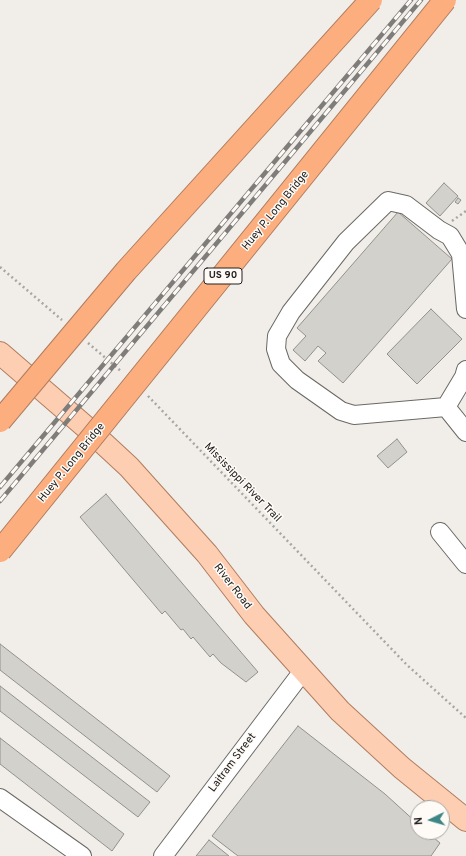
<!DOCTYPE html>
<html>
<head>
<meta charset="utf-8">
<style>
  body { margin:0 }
  #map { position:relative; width:466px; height:856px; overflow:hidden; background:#f1eeea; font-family:Overpass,sans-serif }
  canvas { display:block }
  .north { position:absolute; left:410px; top:800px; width:40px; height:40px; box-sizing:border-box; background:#fefbf7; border:1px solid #a6a4a1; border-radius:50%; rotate:265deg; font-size:11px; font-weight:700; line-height:16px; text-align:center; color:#222120 }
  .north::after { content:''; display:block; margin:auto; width:14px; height:18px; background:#3e8685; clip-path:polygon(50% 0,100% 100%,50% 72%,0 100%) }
</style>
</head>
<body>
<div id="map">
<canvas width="466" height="856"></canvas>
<div class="north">N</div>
</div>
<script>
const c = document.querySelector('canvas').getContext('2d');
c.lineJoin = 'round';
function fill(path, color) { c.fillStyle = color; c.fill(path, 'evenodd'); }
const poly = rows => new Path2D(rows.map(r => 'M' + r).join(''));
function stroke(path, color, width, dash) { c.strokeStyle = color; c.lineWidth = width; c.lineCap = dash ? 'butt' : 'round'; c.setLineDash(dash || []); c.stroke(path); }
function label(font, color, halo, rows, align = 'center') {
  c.font = font + ' Overpass,sans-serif'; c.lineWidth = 3; c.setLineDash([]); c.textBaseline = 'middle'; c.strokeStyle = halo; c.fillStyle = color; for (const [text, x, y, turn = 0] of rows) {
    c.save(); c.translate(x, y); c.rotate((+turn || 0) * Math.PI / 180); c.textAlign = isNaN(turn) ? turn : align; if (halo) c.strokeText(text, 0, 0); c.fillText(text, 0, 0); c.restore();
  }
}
fill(poly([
  [428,0,466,0,466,15,461,21,457,19,454,23]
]), '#f1eeea');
const building = poly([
  [444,183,458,196,440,216,426,203,444,183],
  [458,198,461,200,458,204,455,202,458,198],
  [398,212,452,259,343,383,318,361,326,353,318,346,305,361,293,350,306,336,297,328,398,212],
  [431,309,462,339,417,384,387,354,431,309],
  [397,439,407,452,388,468,377,456,397,439],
  [106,494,258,672,246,682,221,663,213,654,210,657,193,637,191,639,183,629,181,630,165,611,162,614,80,517,106,494],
  [0,644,170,776,157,792,0,670,0,644],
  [0,686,150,802,138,817,0,711,0,686],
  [298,726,385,794,418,824,418,832,427,832,440,843,431,856,238,856,212,836,298,726],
  [0,738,124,834,112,851,0,764,0,738],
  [209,840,229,856,196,856,209,840]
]);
fill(building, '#d2d1cc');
stroke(building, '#91918c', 1);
const minor = poly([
  [446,407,354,415,341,411,297,380,281,364,276,349,277,336,291,312,346,242,388,201,406,205,439,230,450,236,461,254,466,309],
  [446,407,464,377,466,370],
  [446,407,466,432],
  [440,532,466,564],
  [0,798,82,856],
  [163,856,303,671]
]);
const major = poly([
  [0,353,88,429,129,467,207,554,254,615,340,711,402,768,466,820]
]);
stroke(minor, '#6b6965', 20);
stroke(major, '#b07d5e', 24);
stroke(poly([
  [452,221,466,211],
  [0,267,62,320],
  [88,343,122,372],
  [148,396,407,665,466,718]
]), '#a8a6a3', 2.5, [2, 3]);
stroke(minor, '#fff', 18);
stroke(major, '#feceb2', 22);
const rail = poly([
  [0,487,411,0],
  [0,501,421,0]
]);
stroke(rail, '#7f7d7a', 4.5);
stroke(rail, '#fefbf7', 3, [9]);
const highwayBridge = poly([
  [0,421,126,271,371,0],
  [0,551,445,0]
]);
stroke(highwayBridge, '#b07d5e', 24, []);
stroke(highwayBridge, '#fdae7f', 22);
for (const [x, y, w] of [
  [223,276,38]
]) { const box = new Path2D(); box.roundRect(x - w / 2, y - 8, w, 16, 3); c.fillStyle = '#fefbf7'; c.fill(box); stroke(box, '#222120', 1); }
label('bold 10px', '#222120', null, [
  ["US 90",223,276]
]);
label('11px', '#222120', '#fefbf7', [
  ["Huey P. Long Bridge",276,211,-51],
  ["Huey P. Long Bridge",72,463,-51],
  ["Mississippi River Trail",242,483,46],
  ["River Road",232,587,52],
  ["Laitram Street",233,763,-53]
]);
</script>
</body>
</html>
